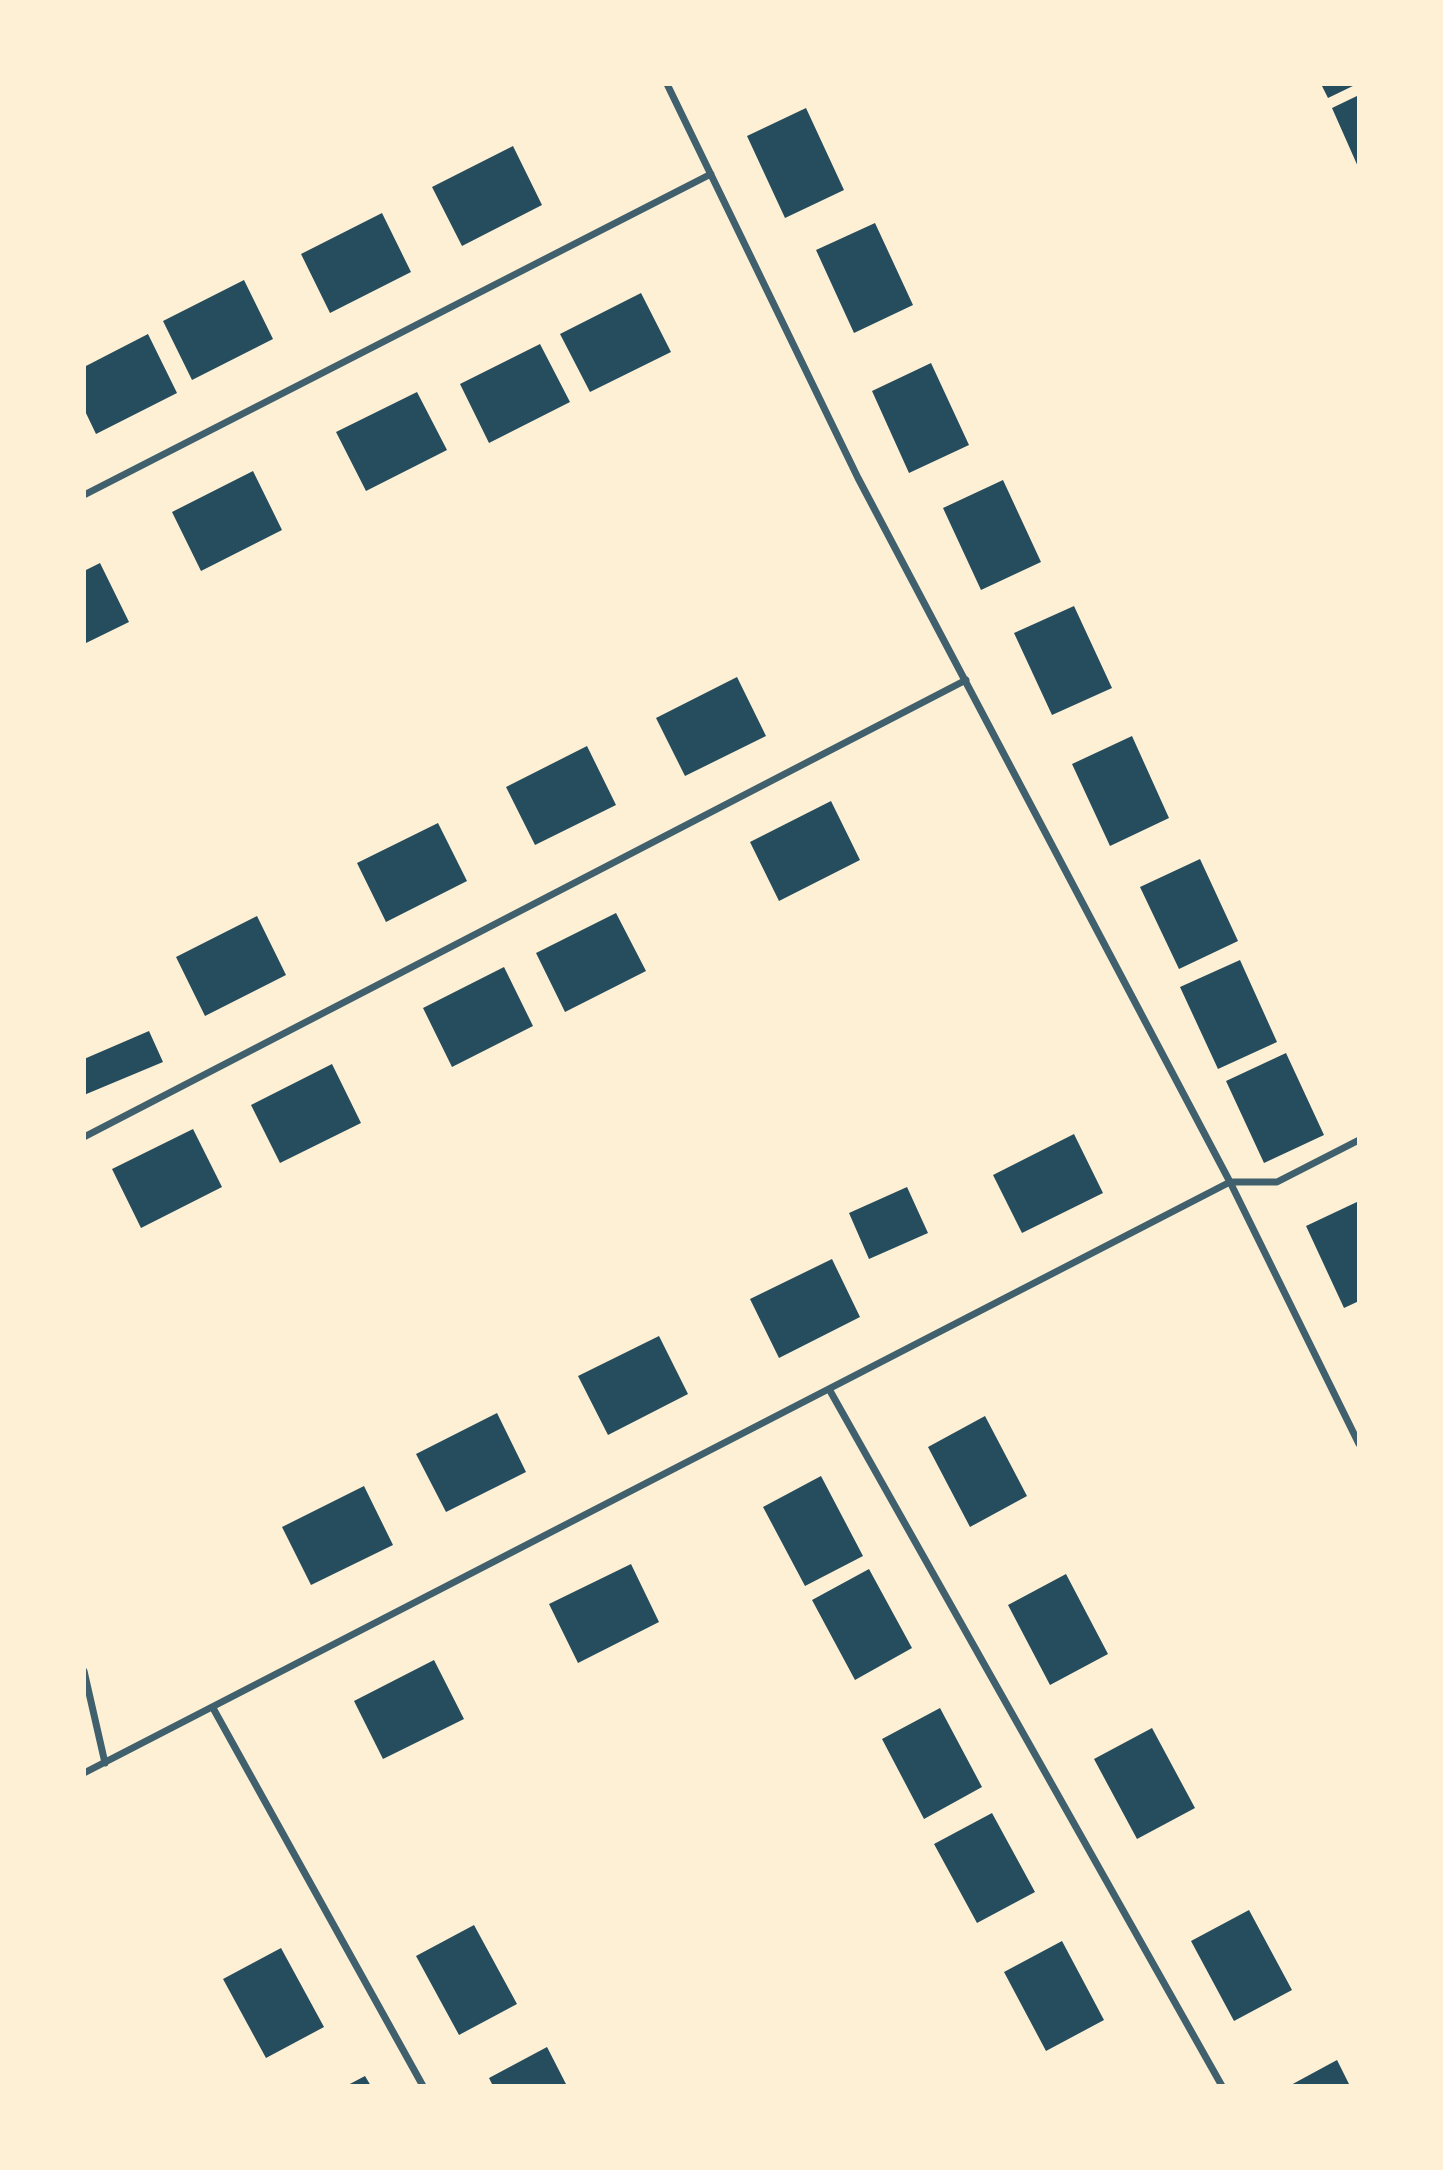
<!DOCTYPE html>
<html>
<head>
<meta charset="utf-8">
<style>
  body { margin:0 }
  #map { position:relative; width:1443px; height:2170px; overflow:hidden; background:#fdf0d5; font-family:"Roboto Serif",serif }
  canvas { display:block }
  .frame { position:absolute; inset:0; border:86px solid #fdf0d5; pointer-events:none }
</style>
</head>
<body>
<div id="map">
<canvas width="1443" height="2170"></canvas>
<div class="frame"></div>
</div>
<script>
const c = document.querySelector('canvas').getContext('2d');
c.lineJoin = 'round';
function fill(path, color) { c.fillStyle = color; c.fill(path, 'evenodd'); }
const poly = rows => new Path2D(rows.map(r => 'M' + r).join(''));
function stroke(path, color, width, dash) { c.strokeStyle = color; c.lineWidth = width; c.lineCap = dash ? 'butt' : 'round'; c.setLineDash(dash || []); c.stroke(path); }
fill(poly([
  [1321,84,1357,84,1328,98],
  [1359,95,1359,169,1332,108],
  [806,108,844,190,785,218,747,136],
  [513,146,542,205,462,246,432,187],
  [382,213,411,272,330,313,301,254],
  [875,223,913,305,854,333,816,250],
  [244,280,273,339,192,380,163,321],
  [641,293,671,352,590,392,560,334],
  [148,334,177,393,96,434,84,409,84,367],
  [540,344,570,402,489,443,460,384],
  [931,363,969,445,909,473,872,391],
  [417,392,447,450,366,491,336,432],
  [253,471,282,530,201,571,172,512],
  [1003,480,1041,562,981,590,943,508],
  [100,563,129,622,84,644,84,571],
  [1074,606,1112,688,1052,715,1014,633],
  [737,677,766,736,685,776,656,718],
  [1132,736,1169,818,1110,846,1072,764],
  [587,746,616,805,535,845,506,787],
  [831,801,860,860,779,901,750,842],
  [438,823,467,881,386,922,357,863],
  [1200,859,1238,941,1179,969,1140,887],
  [616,913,646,971,565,1012,536,953],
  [257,916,286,975,205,1016,176,957],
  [1240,960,1277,1042,1218,1069,1180,987],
  [504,967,533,1026,452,1067,423,1008],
  [149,1031,163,1062,84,1095,84,1059],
  [1286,1053,1324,1135,1264,1163,1226,1081],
  [332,1064,361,1123,280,1163,251,1105],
  [193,1129,222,1187,141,1228,112,1169],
  [1074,1134,1103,1193,1022,1233,993,1175],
  [907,1187,928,1233,869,1259,849,1213],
  [1359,1201,1359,1301,1344,1308,1306,1226],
  [832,1259,860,1317,779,1358,750,1299],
  [659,1336,688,1394,608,1435,578,1376],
  [497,1413,526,1472,446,1512,416,1454],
  [985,1416,1027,1496,970,1527,928,1447],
  [821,1476,863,1556,805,1586,763,1507],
  [364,1486,393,1545,311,1585,282,1527],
  [631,1564,659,1622,578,1663,549,1604],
  [869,1569,912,1648,855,1680,812,1600],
  [1066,1574,1108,1654,1050,1685,1008,1605],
  [434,1660,464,1719,383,1759,354,1701],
  [940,1708,982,1787,924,1819,882,1739],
  [1152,1728,1195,1808,1137,1839,1094,1759],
  [992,1813,1035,1892,977,1923,934,1844],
  [1249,1910,1292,1990,1234,2021,1191,1941],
  [474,1925,517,2004,459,2035,416,1956],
  [1062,1941,1104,2020,1046,2051,1004,1972],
  [281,1948,324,2027,266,2058,223,1979],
  [547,2047,567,2086,493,2086,489,2078],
  [1337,2060,1350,2086,1289,2086],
  [365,2076,371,2086,346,2086]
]), '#264d5e');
stroke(poly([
  [667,84,858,478,1230,1182,1359,1444],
  [84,495,711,174],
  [84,1137,966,680],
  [829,1389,1222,2086],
  [84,1671,105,1763],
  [213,1708,423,2086],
  [84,1773,1230,1182,1277,1182,1359,1140]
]), '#3f606c', 7);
</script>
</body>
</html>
